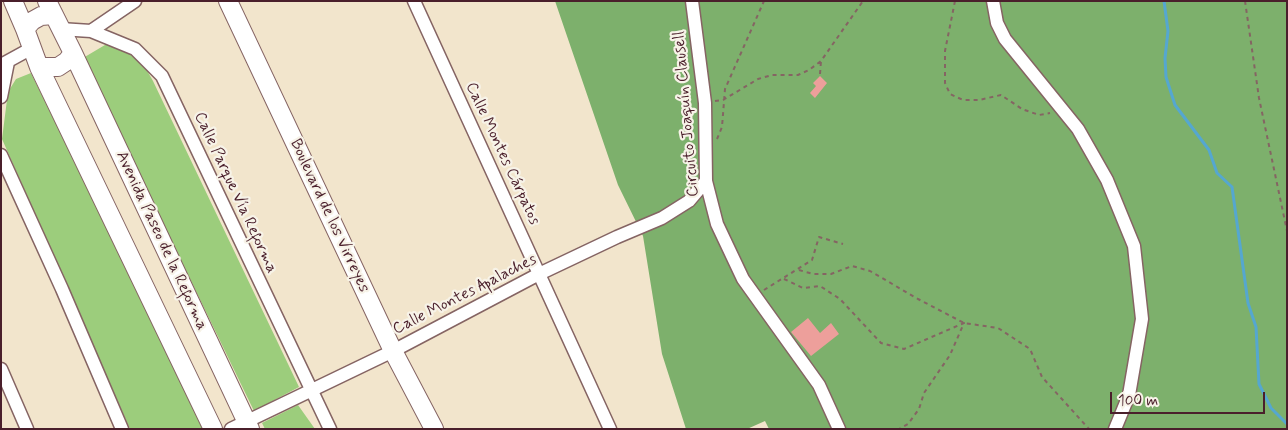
<!DOCTYPE html>
<html>
<head>
<meta charset="utf-8">
<style>
  body { margin:0 }
  #map { position:relative; width:1288px; height:430px; overflow:hidden; background:#f2e5cc; font-family:Mynerve,sans-serif }
  canvas { display:block }
  .frame { position:absolute; inset:0; border:2px solid #4a1f2b; pointer-events:none }
  .scale { position:absolute; left:1110px; top:392px; width:155px; height:22px; box-sizing:border-box; border:2px solid #4a1f2b; border-top:0; padding-left:6px; font-size:15px; line-height:18px; white-space:nowrap; color:#4a1f2b; -webkit-text-stroke:4px #f7f3e8; paint-order:stroke }
</style>
</head>
<body>
<div id="map">
<canvas width="1288" height="430"></canvas>
<div class="frame"></div>
<div class="scale">100 m</div>
</div>
<script>
const c = document.querySelector('canvas').getContext('2d');
c.lineJoin = 'round';
function fill(path, color) { c.fillStyle = color; c.fill(path, 'evenodd'); }
const poly = rows => new Path2D(rows.map(r => 'M' + r).join(''));
function stroke(path, color, width, dash) { c.strokeStyle = color; c.lineWidth = width; c.lineCap = dash ? 'butt' : 'round'; c.setLineDash(dash || []); c.stroke(path); }
function label(font, color, halo, rows, align = 'center') {
  c.font = font + ' Mynerve,sans-serif'; c.lineWidth = 4.5; c.setLineDash([]); c.textBaseline = 'middle'; c.strokeStyle = halo; c.fillStyle = color; for (const [text, x, y, turn = 0] of rows) {
    c.save(); c.translate(x, y); c.rotate((+turn || 0) * Math.PI / 180); c.textAlign = isNaN(turn) ? turn : align; if (halo) c.strokeText(text, 0, 0); c.fillText(text, 0, 0); c.restore();
  }
}
fill(poly([
  [110,42,141,60,153,81,299,387,254,411,83,58],
  [31,73,206,429,130,429,2,139,8,92,16,79],
  [298,405,315,429,265,429,262,423]
]), '#9ccd7c');
fill(poly([
  [555,1,1287,1,1287,429,769,429,765,421,747,429,686,429,662,354,643,236,618,185]
]), '#7db06c');
stroke(poly([
  [1164,1,1168,31,1165,58,1166,77,1175,105,1209,150,1217,173,1232,187,1248,303,1256,327,1259,384,1271,408,1287,424]
]), '#55a7d0', 3);
fill(poly([
  [820,76,827,83,815,98,810,93,816,86,813,83],
  [808,318,820,333,831,323,839,334,811,356,791,332]
]), '#ed9f9b');
const street = poly([
  [414,1,610,429],
  [692,1,705,103,706,181,717,224,743,279,819,385,839,429],
  [993,1,997,23,1005,39,1078,129,1107,180,1134,246,1142,319,1129,395,1115,429],
  [60,29,91,31,135,49,162,76,330,429],
  [91,31,135,1],
  [1,65,32,48],
  [1,97,8,62],
  [1,155,62,289,122,429],
  [1,369,27,429],
  [231,429,393,351,539,274,617,237,662,218,689,201,706,181]
]);
const secondary = poly([
  [13,1,25,29],
  [47,1,73,53,67,61,58,67,39,67,25,29,32,21,41,16,53,15],
  [228,1,393,351,434,429],
  [73,53,250,429],
  [39,67,213,429]
]);
stroke(street, '#856463', 15);
stroke(secondary, '#856463', 20);
stroke(poly([
  [955,1,945,51,945,83,950,94,963,100,979,100,1001,95,1022,109,1039,115,1050,113],
  [1245,1,1259,98,1287,231],
  [820,74,821,61],
  [715,101,723,100,758,79,772,75,798,75,809,70,821,61,863,1],
  [717,139,722,127,725,89,764,1],
  [799,270,813,274,831,274,852,266,870,271,918,299,964,323,998,328,1030,349,1042,377,1089,429],
  [784,279,803,288,820,286,840,299,881,343,904,349,964,323,950,355,924,393,919,409,908,424,899,429],
  [764,290,812,260,819,237,843,244]
]), '#856463', 2, [4, 4]);
stroke(street, '#fff', 12);
stroke(secondary, '#fff', 18);
label('16px', '#4a1f2b', '#f7f3e8', [
  ["Circuito Joaquín Clausell",687,114,-95],
  ["Calle Montes Cárpatos",502,154,65],
  ["Calle Parque Vía Reforma",235,193,65],
  ["Boulevard de los Virreyes",329,216,65],
  ["Avenida Paseo de la Reforma",161,241,65],
  ["Calle Montes Apalaches",465,295,-27]
]);
</script>
</body>
</html>
